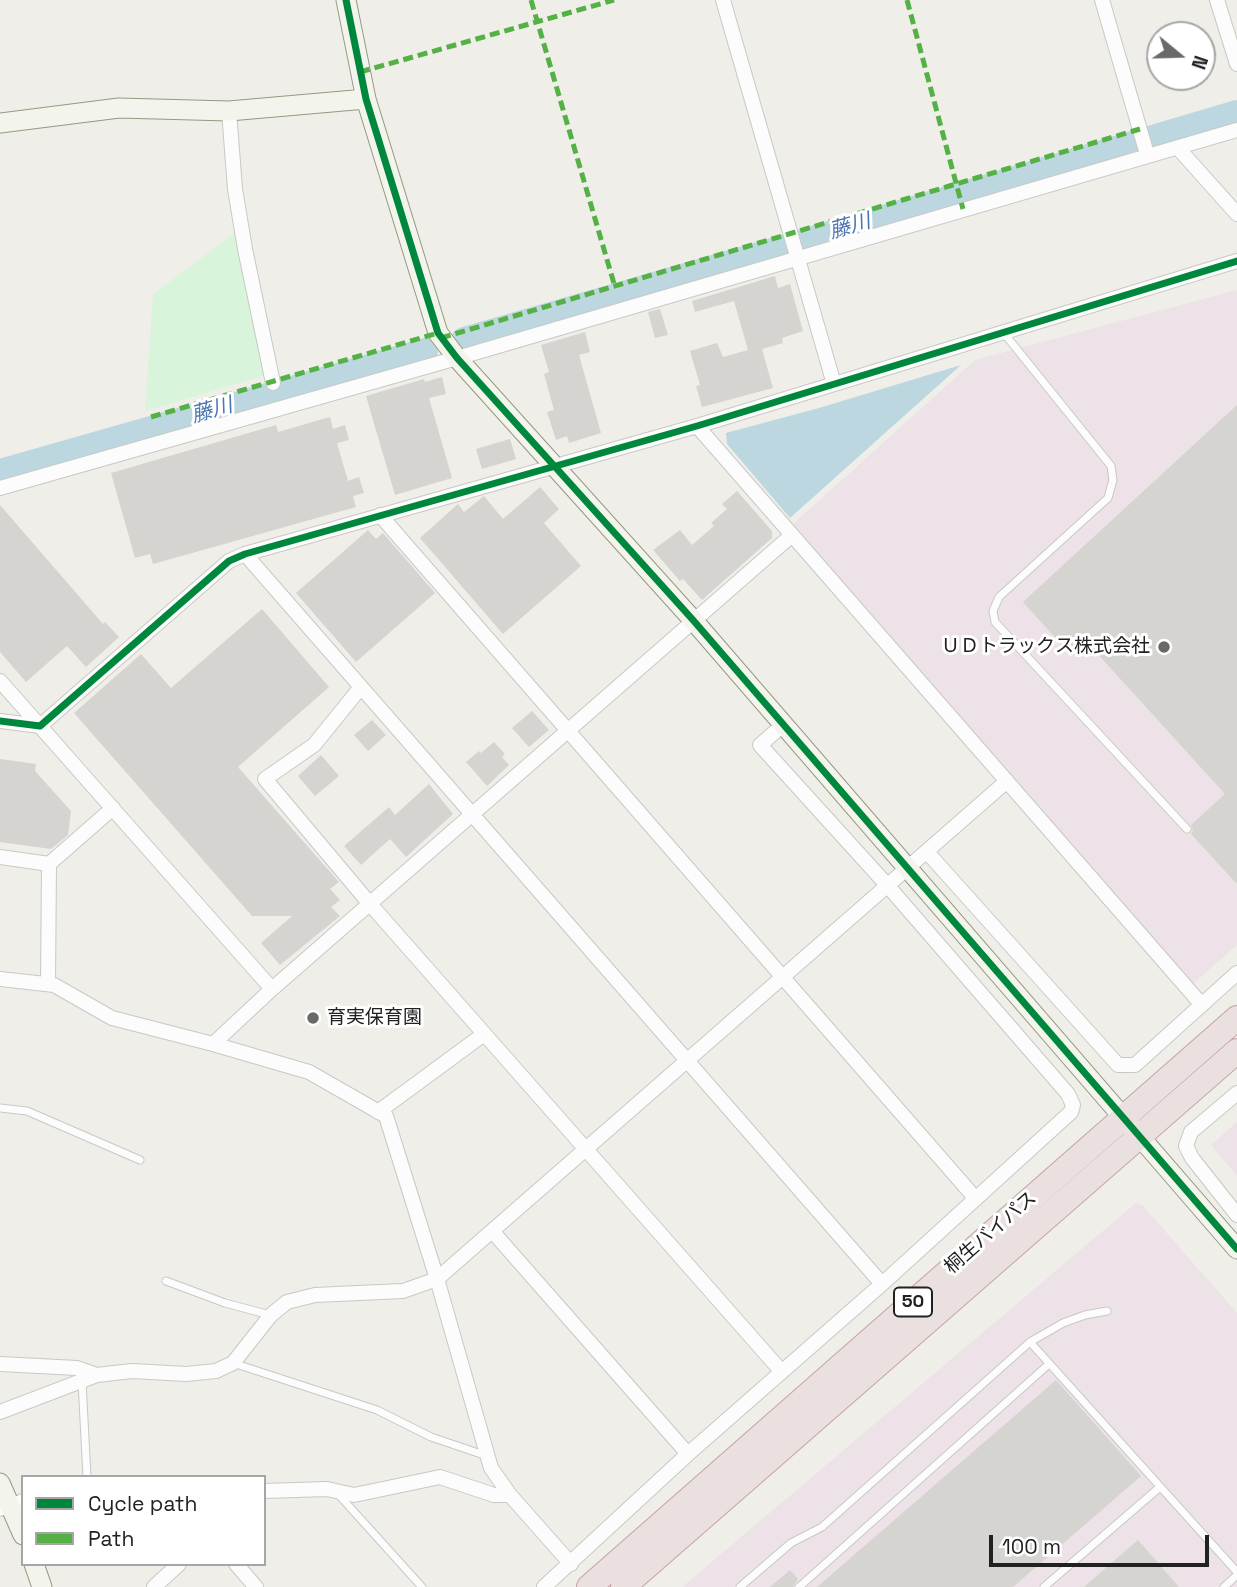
<!DOCTYPE html>
<html>
<head>
<meta charset="utf-8">
<style>
  body { margin:0 }
  #map { position:relative; width:1237px; height:1587px; overflow:hidden; background:#efeee9; font-family:"Space Grotesk",sans-serif }
  canvas { display:block }
  .legend { position:absolute; left:21px; top:1475px; width:245px; height:91px; box-sizing:border-box; background:#fff; border:2px solid #a6a6a6; margin:0; padding:9px 12px; list-style:none; font-size:21px; color:#212121 }
  .legend li { display:flex; align-items:center; gap:14px; height:35px }
  .legend b { width:35px; border:2px solid #a6a6a6 }
  .north { position:absolute; left:1146px; top:21px; width:70px; height:70px; box-sizing:border-box; background:#fff; border:2px solid #a6a6a6; border-radius:50%; rotate:109deg; font-size:19px; font-weight:700; line-height:28px; text-align:center; color:#212121 }
  .north::after { content:''; display:block; margin:auto; width:24px; height:32px; background:#696967; clip-path:polygon(50% 0,100% 100%,50% 72%,0 100%) }
  .scale { position:absolute; left:989px; top:1535px; width:220px; height:32px; box-sizing:border-box; border:4px solid #212121; border-top:0; padding-left:9px; font-size:21px; line-height:24px; white-space:nowrap; color:#212121; -webkit-text-stroke:5px #fff; paint-order:stroke }
</style>
</head>
<body>
<div id="map">
<canvas width="1237" height="1587"></canvas>
<ul class="legend">
<li><b style="height:9px;background:#00873e"></b>Cycle path</li>
<li><b style="height:9px;background:#55b145"></b>Path</li>
</ul>
<div class="north">N</div>
<div class="scale">100 m</div>
</div>
<script>
const c = document.querySelector('canvas').getContext('2d');
c.lineJoin = 'round';
function fill(path, color) { c.fillStyle = color; c.fill(path, 'evenodd'); }
const poly = rows => new Path2D(rows.map(r => 'M' + r).join(''));
function stroke(path, color, width, dash) { c.strokeStyle = color; c.lineWidth = width; c.lineCap = dash ? 'butt' : 'round'; c.setLineDash(dash || []); c.stroke(path); }
function label(font, color, halo, rows, align = 'center') {
  c.font = font + ' "Space Grotesk","Noto Sans JP",sans-serif'; c.lineWidth = 6; c.setLineDash([]); c.textBaseline = 'middle'; c.strokeStyle = halo; c.fillStyle = color; for (const [text, x, y, turn = 0] of rows) {
    c.save(); c.translate(x, y); c.rotate((+turn || 0) * Math.PI / 180); c.textAlign = isNaN(turn) ? turn : align; if (halo) c.strokeText(text, 0, 0); c.fillText(text, 0, 0); c.restore();
  }
}
fill(poly([
  [1237,290,1237,945,1193,984,793,524,975,360],
  [1237,1122,1237,1176,1211,1145],
  [1136,1203,1143,1206,1237,1313,1237,1587,682,1587]
]), '#ece2e7');
fill(poly([
  [237,231,266,375,145,411,153,294]
]), '#d8f4db');
fill(poly([
  [961,365,790,518,727,444,726,433,819,408]
]), '#bdd7e1');
stroke(poly([
  [464,340,769,252,1237,113],
  [0,472,425,351]
]), '#bdd7e1', 26);
fill(poly([
  [775,276,778,288,790,284,803,331,782,338,783,343,762,349,773,388,702,407,696,386,700,385,690,351,717,343,723,357,748,350,734,301,695,312,692,301],
  [660,309,668,335,655,338,648,312],
  [585,332,590,352,579,355,601,433,569,443,567,436,556,440,547,412,554,410,544,374,549,372,541,345],
  [442,377,446,394,429,398,452,478,395,495,366,396,424,379,425,382],
  [1237,405,1237,884,1191,834,1193,830,1191,825,1225,794,1085,640,1070,654,1023,602],
  [330,417,333,429,345,425,349,440,337,443,348,481,359,477,364,493,353,496,356,507,153,564,150,554,135,558,111,473,276,425,278,432],
  [510,439,516,459,482,469,476,449],
  [540,487,559,509,544,523,581,566,503,634,420,538,458,504,464,512,484,496,503,519],
  [737,491,772,531,772,538,702,600,683,579,680,581,653,550,680,530,692,545,714,526,711,523,727,509,722,504],
  [0,505,103,624,105,622,119,637,86,667,67,646,26,682,0,652],
  [368,530,376,539,383,533,435,593,356,662,296,593],
  [262,609,329,687,238,767,339,882,330,889,340,900,331,907,340,916,280,965,261,943,292,916,252,916,74,713,141,654,171,688],
  [532,711,549,730,529,747,512,728],
  [372,720,386,735,368,751,354,735],
  [494,742,505,754,502,757,509,765,487,786,466,762,479,751,481,753],
  [321,755,339,776,315,796,298,776],
  [0,759,36,764,35,771,71,811,68,835,51,849,0,842],
  [429,784,453,814,406,857,390,839,361,865,344,846,389,807,395,815],
  [1056,1380,1141,1476,1013,1587,817,1587],
  [1138,1540,1179,1587,1084,1587],
  [790,1570,798,1579,793,1587,770,1587]
]), '#d6d4d0');
const lane = poly([
  [1003,332,1111,466,1113,480,1108,498,999,597,993,611,995,622,1187,829],
  [0,1108,27,1111,140,1160],
  [166,1281,225,1303,270,1315],
  [1030,1342,1237,1572],
  [233,1363,377,1410,431,1437,487,1456],
  [82,1381,87,1477],
  [338,1494,422,1587],
  [740,1587,791,1543,822,1527,1030,1342,1063,1323,1085,1315,1107,1311],
  [799,1587,1049,1364],
  [1044,1587,1160,1487],
  [1224,1587,1237,1575]
]);
const street = poly([
  [723,0,834,384],
  [1102,0,1147,154],
  [1217,0,1237,64],
  [229,111,235,189,245,249,273,383],
  [1178,148,1237,214],
  [697,426,1202,1005],
  [0,488,457,358,1237,130],
  [380,515,976,1199],
  [245,554,882,1284],
  [0,681,272,989],
  [361,687,314,745,265,779,370,904,782,1372],
  [0,721,40,726,229,561,245,554,697,426,1237,261],
  [927,852,1118,1065,1135,1065,1237,973],
  [0,857,49,864,113,808],
  [0,979,54,985,112,1018,213,1044,309,1072,386,1116,437,1279,491,1468,510,1495,571,1564],
  [48,984,49,864],
  [213,1044,272,989,792,535],
  [1237,1093,1191,1132,1186,1146,1192,1158,1237,1215],
  [378,1112,484,1034],
  [493,1232,688,1454],
  [0,1364,77,1368,97,1375],
  [0,1412,97,1375,132,1371,186,1374,216,1371,233,1363,271,1315,287,1302,315,1295,403,1291,437,1279,1007,781],
  [264,1491,327,1489,354,1495,440,1477,494,1495,510,1495],
  [0,1509,23,1501],
  [236,1564,256,1587],
  [154,1587,179,1564],
  [544,1587,688,1454,882,1284,1071,1112,1073,1105,1068,1094,887,885,760,745,783,725]
]);
const secondary = poly([
  [346,0,366,99,438,333,457,358,693,620,1237,1249],
  [0,123,119,108,229,111,366,99],
  [0,1483,23,1535],
  [34,1564,42,1587]
]);
const highway = poly([
  [589,1587,1237,1018],
  [623,1587,1237,1051]
]);
stroke(lane, '#c8c8c5', 9);
stroke(street, '#c8c8c5', 16);
stroke(secondary, '#959981', 21);
stroke(highway, '#c4a2a8', 26);
stroke(lane, '#fdfcfc', 7);
stroke(street, '#fdfcfc', 14);
stroke(secondary, '#f3f4ec', 19);
stroke(highway, '#ebe0e0', 24);
stroke(poly([
  [531,0,615,287],
  [907,0,963,209],
  [360,72,614,0],
  [441,338,1140,129],
  [151,417,438,333]
]), '#55b145', 5, [10, 5]);
stroke(poly([
  [346,0,366,99,438,333,457,358,693,620,1237,1249],
  [0,721,40,726,229,561,245,554,697,426,1237,261]
]), '#00873e', 7);
for (const [x, y, r, color] of [
  [1164,647,7,"#696967"],
  [313,1018,7,"#696967"]
]) { const dot = new Path2D(); dot.arc(x, y, r, 0, 2 * Math.PI); c.fillStyle = color; c.fill(dot); stroke(dot, '#fff', 2.5); }
for (const [x, y, w] of [
  [913,1302,38]
]) { const box = new Path2D(); box.roundRect(x - w / 2, y - 14.5, w, 29, 5); c.fillStyle = '#fff'; c.fill(box); stroke(box, '#212121', 2); }
label('bold 18px', '#212121', null, [
  ["50",913,1302]
]);
label('19px', '#212121', '#fff', [
  ["ＵＤトラックス株式会社",1150,647],
  ["育実保育園",327,1018,"left"]
], 'right');
label('19px', '#212121', '#fff', [
  ["桐生バイパス",991,1233,-41]
]);
label('italic 21px', '#4c75b1', '#fff', [
  ["藤川",850,227,-16],
  ["藤川",212,411,-16]
]);
</script>
</body>
</html>
